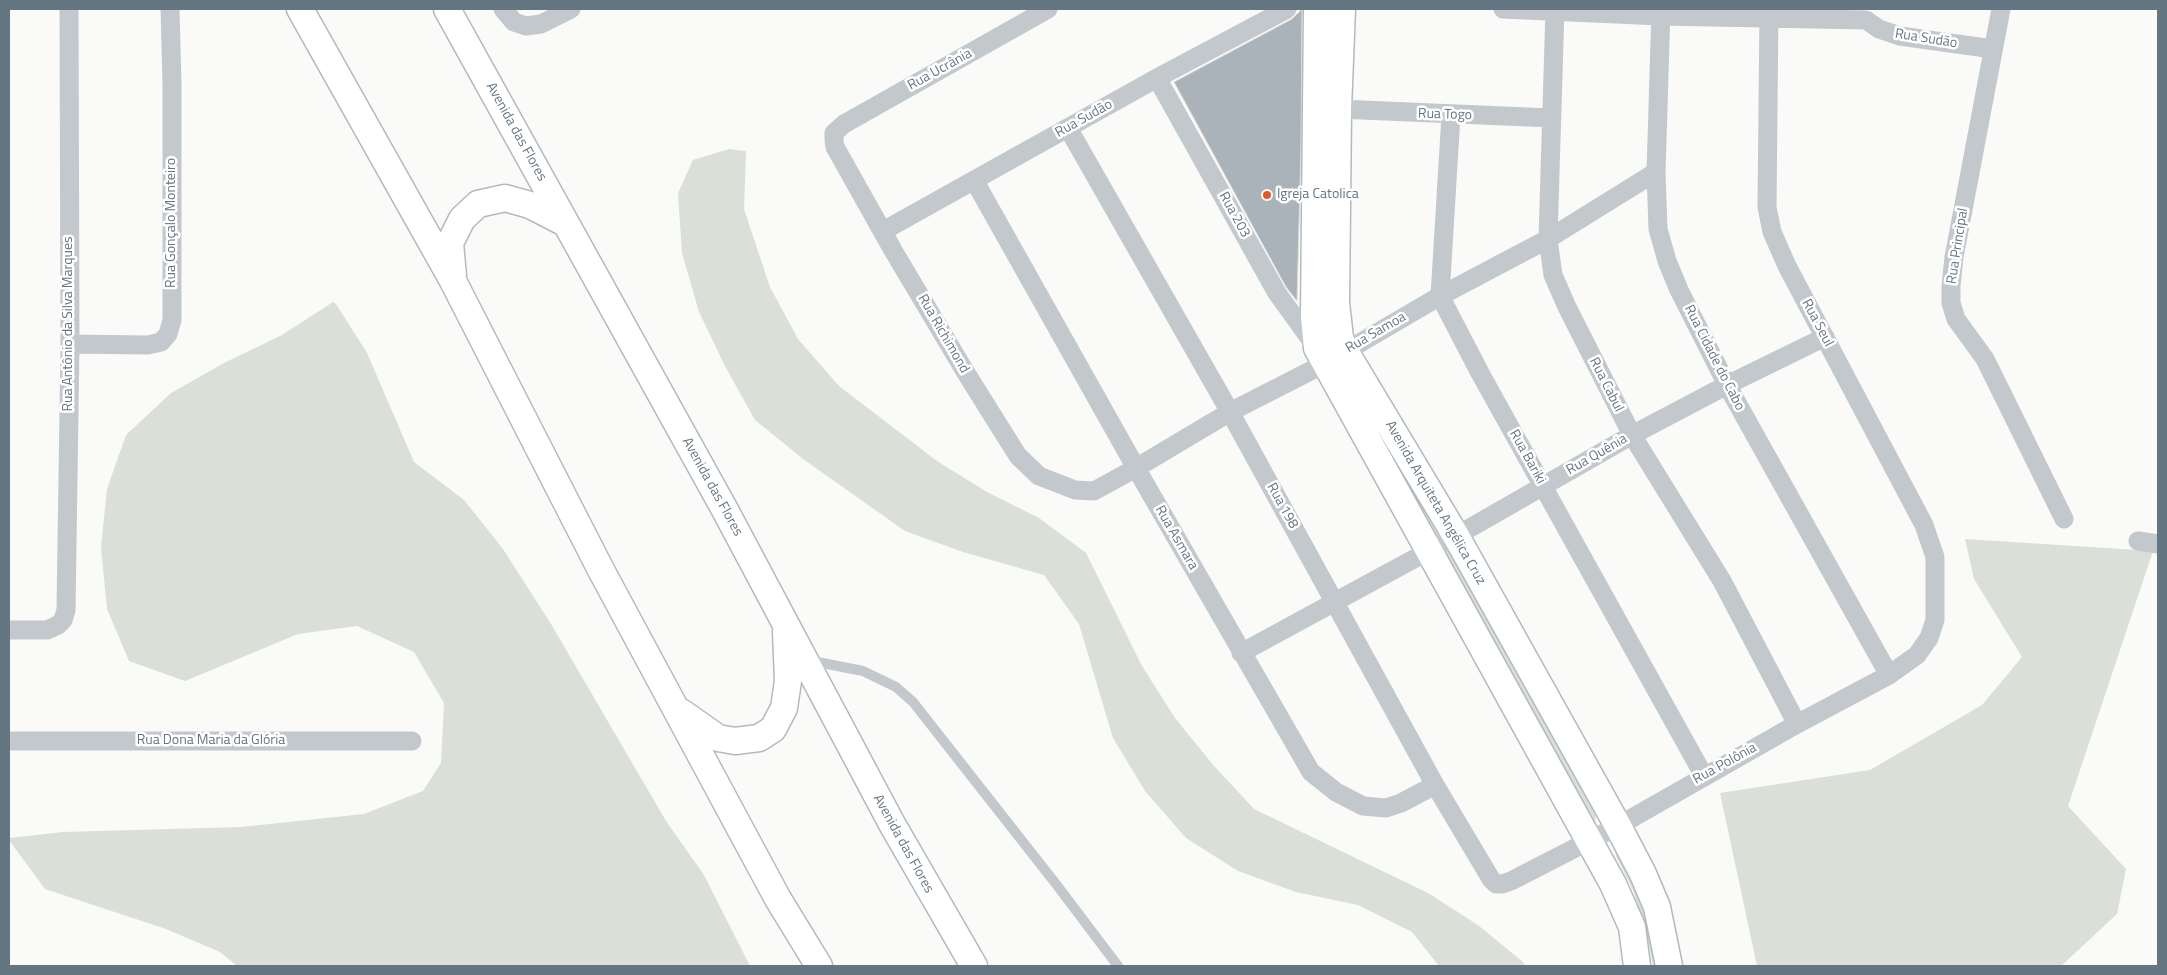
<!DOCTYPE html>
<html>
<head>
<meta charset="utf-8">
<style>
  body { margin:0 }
  #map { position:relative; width:2167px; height:975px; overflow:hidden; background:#fafaf8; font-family:"Titillium Web",sans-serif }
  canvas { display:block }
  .frame { position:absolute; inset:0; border:10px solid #657683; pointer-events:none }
</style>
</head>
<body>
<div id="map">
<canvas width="2167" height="975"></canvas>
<div class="frame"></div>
</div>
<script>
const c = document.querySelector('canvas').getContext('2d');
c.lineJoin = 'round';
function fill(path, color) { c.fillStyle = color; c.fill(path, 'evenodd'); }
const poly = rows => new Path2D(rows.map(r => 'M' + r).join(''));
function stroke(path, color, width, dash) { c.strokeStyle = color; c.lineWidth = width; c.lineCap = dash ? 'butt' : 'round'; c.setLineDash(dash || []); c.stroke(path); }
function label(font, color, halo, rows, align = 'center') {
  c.font = font + ' "Titillium Web",sans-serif'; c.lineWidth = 5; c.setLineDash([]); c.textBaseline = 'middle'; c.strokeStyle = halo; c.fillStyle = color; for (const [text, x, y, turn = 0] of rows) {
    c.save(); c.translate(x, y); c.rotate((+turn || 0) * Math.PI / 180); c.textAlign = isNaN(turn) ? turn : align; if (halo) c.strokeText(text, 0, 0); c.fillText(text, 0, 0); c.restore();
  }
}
fill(poly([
  [729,149,746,151,744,209,770,287,798,339,839,386,937,461,987,492,1039,518,1086,553,1142,666,1175,718,1214,766,1254,809,1428,893,1478,925,1523,962,1525,966,1439,966,1412,932,1358,905,1296,892,1238,871,1186,838,1145,791,1113,738,1079,624,1044,575,963,552,905,531,803,459,755,420,725,366,699,312,682,253,678,193,693,160],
  [333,302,336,304,367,353,414,462,464,500,503,549,551,624,666,821,704,875,750,966,237,966,220,952,166,929,45,889,9,840,9,838,63,832,241,827,364,814,423,791,441,763,444,703,414,652,357,626,298,634,185,681,129,661,107,609,101,547,107,489,126,435,171,393,226,362,282,335],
  [1346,376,1352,376,1596,815,1595,821,1591,822],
  [1965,539,2153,551,2068,806,2126,869,2117,914,2061,966,1757,966,1720,793,1870,770,1982,705,2022,657,1974,579],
  [1614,844,1636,878,1660,966,1653,966,1649,945,1633,890,1616,856]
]), '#dadfd7');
const building = poly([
  [1302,9,1301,144,1297,301,1286,287,1174,82,1292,19,1302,9]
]);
fill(building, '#aab3b9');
stroke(building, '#dcdcda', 1);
const secondary = poly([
  [300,9,453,281,601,570,778,899,819,966],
  [447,9,725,510,892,824,974,966],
  [1317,9,1314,317,1317,348,1613,884,1632,927,1637,966],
  [1342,9,1338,109,1336,303,1340,338,1345,351,1456,536,1618,826,1643,874,1657,907,1669,966],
  [453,276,450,243,462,219,478,204,505,198,530,205,565,223],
  [681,712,718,738,735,741,759,738,773,729,784,708,788,681,786,632]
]);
stroke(secondary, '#b3babf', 29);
stroke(poly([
  [807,660,863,671,896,687,913,702,1056,884,1118,966]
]), '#c3c8cc', 10);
stroke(poly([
  [503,9,514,22,526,26,541,24,571,9],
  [1048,9,844,124,834,133,834,140,835,147,894,252,966,373,1018,456,1039,476,1075,490,1094,491,1136,468,1230,412,1324,364,1440,296,1548,239,1656,172],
  [1503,9,1661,16,1866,20,1879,29,1900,36,1993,49],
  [1555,9,1548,239,1553,275,1567,307,1632,435,1722,581,1797,724],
  [1661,9,1656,172,1658,229,1667,261,1679,290,1727,385,1889,675],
  [2001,9,1954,257,1951,286,1951,303,1956,319,1985,359,2064,519],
  [1157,78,1277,293,1316,347],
  [1338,109,1552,118],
  [1451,115,1440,296,1480,373,1704,776],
  [1068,128,1230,412,1435,785,1491,879,1496,884,1502,884,1511,881,1618,826,1797,724,1889,675,1917,655,1929,638,1935,620,1935,557,1924,525,1787,266,1772,232,1767,207,1769,9],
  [974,180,1136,468,1311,772,1336,792,1363,806,1386,808,1401,803,1435,785],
  [883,231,1157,78,1287,9],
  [70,344,148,345,161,342,168,334,172,320,172,84,170,9],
  [2138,541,2158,544],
  [9,630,47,630,58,625,63,620,66,610,70,344,69,9],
  [1241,653,1456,536,1632,435,1727,385,1825,337],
  [9,741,412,741]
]), '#c3c8cc', 19);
stroke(secondary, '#fff', 26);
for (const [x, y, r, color] of [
  [1267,195,5,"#e4572e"]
]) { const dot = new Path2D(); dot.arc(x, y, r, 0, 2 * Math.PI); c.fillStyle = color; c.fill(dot); stroke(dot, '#fff', 2); }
label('14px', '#657683', '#fff', [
  ["Rua Sudão",1926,39,9],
  ["Rua Ucrânia",940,70,-29],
  ["Rua Togo",1445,115,2],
  ["Rua Sudão",1084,119,-29],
  ["Avenida das Flores",516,132,61],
  ["Rua 203",1234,215,61],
  ["Rua Gonçalo Monteiro",172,223,-90],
  ["Rua Principal",1958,246,-81],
  ["Rua Seul",1817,323,62],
  ["Rua Antônio da Silva Marques",69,324,-90],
  ["Rua Samoa",1376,333,-30],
  ["Rua Richimond",943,334,60],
  ["Rua Cidade do Cabo",1714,358,63],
  ["Rua Cabul",1606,385,63],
  ["Rua Quênia",1597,455,-30],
  ["Rua Bariki",1527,457,61],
  ["Avenida das Flores",712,487,61],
  ["Avenida Arquiteta Angélica Cruz",1435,503,60],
  ["Rua 198",1282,506,61],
  ["Rua Asmara",1176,538,60],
  ["Rua Dona Maria da Glória",211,741],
  ["Rua Polônia",1725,764,-29],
  ["Avenida das Flores",903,844,61]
]);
label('14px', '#657683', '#fff', [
  ["Igreja Catolica",1277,195]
], 'left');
</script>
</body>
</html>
